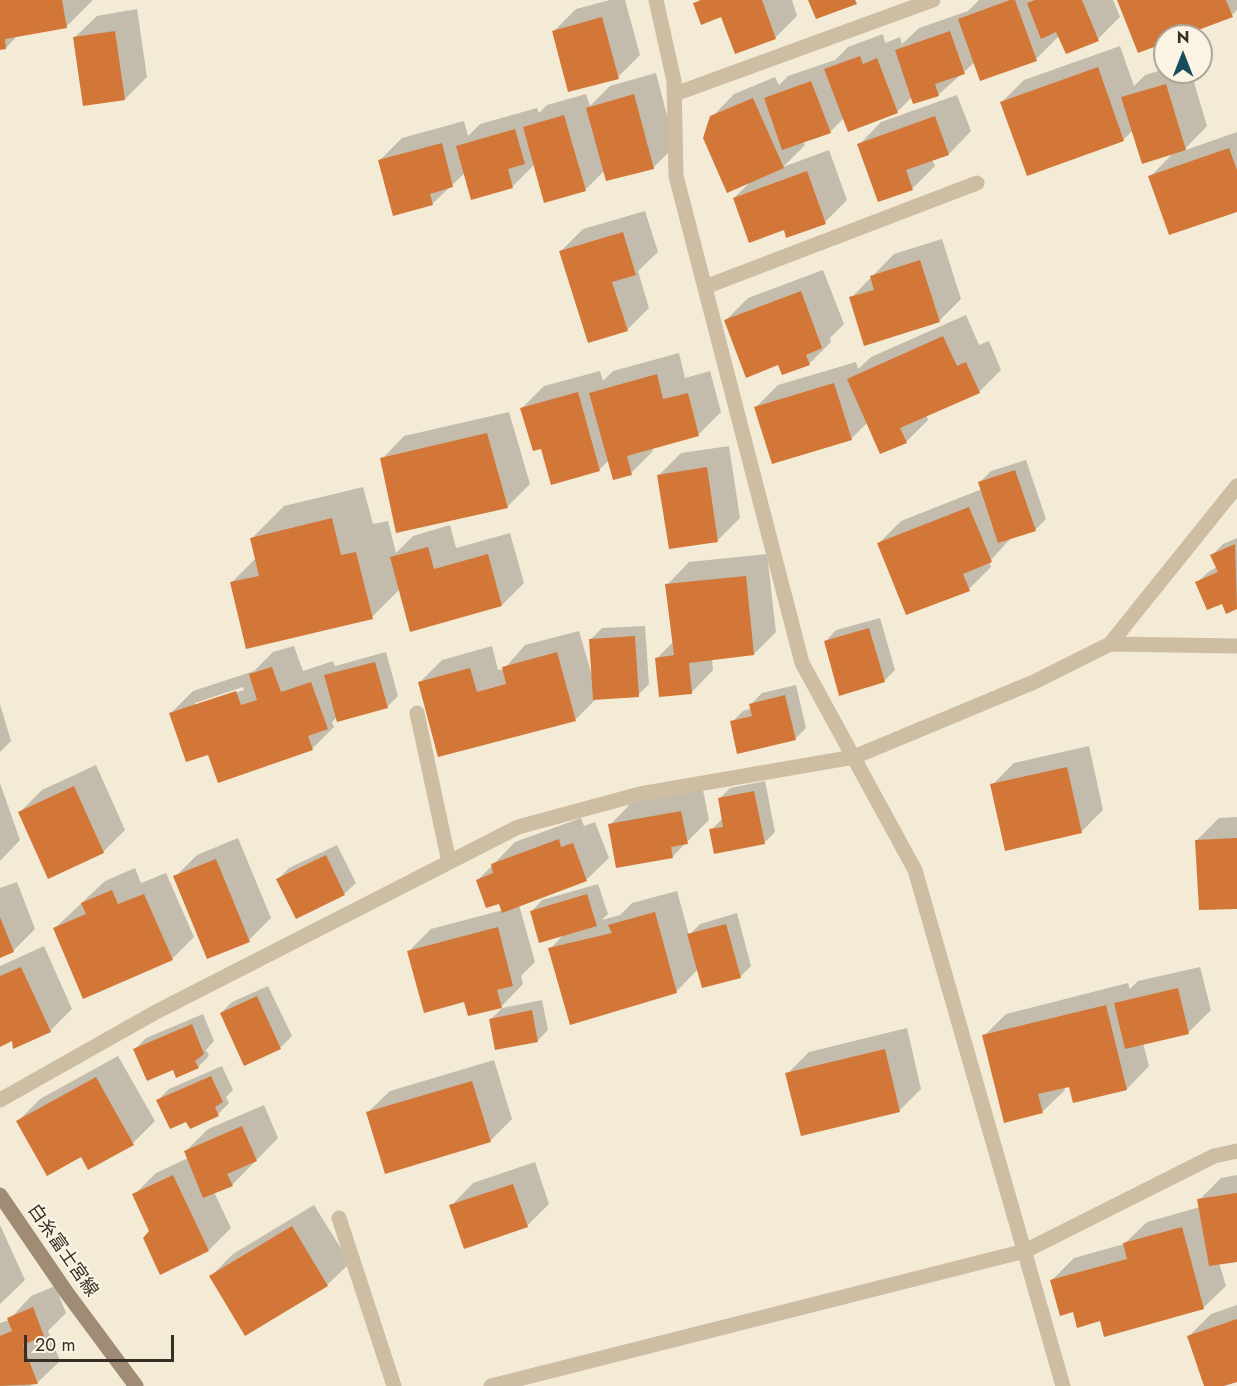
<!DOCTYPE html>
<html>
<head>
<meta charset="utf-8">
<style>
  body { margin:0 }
  #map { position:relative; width:1237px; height:1386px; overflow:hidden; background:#f4ebd7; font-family:Jost,sans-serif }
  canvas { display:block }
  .north { position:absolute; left:1153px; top:24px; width:60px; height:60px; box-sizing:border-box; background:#fbf4e4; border:2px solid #ada598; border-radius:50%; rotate:0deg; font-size:16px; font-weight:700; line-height:24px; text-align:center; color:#372e25 }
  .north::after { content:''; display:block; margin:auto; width:21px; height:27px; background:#174c5c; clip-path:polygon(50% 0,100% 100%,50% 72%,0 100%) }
  .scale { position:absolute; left:24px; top:1335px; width:150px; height:27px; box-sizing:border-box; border:3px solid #372e25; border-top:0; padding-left:8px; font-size:18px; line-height:21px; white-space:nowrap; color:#372e25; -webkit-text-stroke:4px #fbf4e4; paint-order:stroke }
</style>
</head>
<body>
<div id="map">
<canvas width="1237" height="1386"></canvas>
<div class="north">N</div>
<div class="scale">20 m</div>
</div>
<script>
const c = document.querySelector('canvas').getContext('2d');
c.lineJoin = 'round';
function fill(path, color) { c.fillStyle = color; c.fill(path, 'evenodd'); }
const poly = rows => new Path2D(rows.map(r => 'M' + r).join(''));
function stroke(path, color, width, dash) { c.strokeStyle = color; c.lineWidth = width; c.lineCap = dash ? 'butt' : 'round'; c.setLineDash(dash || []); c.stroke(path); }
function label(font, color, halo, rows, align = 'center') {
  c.font = font + ' Jost,"Noto Sans JP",sans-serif'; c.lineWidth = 4.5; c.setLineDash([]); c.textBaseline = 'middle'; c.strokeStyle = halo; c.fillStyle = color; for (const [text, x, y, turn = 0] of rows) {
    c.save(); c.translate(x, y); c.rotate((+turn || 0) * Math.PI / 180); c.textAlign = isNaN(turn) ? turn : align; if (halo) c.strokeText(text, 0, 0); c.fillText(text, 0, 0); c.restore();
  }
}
fill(poly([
  [0,0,93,0,66,27,18,35,6,48,0,48],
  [610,0,625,0,640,55,618,77,554,31,576,9],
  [699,0,792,0,797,16,775,38,695,4],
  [979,0,1113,0,1120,17,1098,39,1059,36,1036,59,975,62,938,95,912,97,898,111,849,130,844,118,830,132,803,141,805,145,783,167,829,150,847,200,825,222,785,228,734,198,752,180,712,117,734,94,775,77,779,85,788,76,835,60,848,47,883,34,885,43,900,37,902,44,919,28,968,11],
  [1119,0,1237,0,1237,10,1232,15,1178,36,1165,36,1165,41],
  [137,9,147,77,125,99,74,38,97,16],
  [1120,46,1134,86,1145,75,1165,69,1165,72,1191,72,1207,126,1183,151,1237,132,1237,210,1150,177,1174,152,1133,130,1123,140,1002,102,1024,80],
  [656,73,675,146,653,168,604,171,585,190,535,164,512,187,465,173,432,204,380,160,402,138,464,121,468,136,480,124,537,108,539,113,547,105,586,94,590,106,610,86],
  [957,95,971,131,949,154,932,159,935,166,913,188,879,200,859,145,881,122],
  [645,211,658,252,638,271,649,308,627,330,561,251,583,229],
  [942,239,961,299,939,321,851,298,894,254],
  [823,270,844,324,830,338,831,342,809,364,779,363,726,320,748,298],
  [966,315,979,345,989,341,1001,370,979,392,926,415,928,420,906,442,868,422,851,439,756,407,778,385,856,362,858,369,871,357],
  [679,353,685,378,710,371,721,412,699,434,652,447,653,451,631,473,609,460,599,470,542,447,522,408,544,386,600,371,603,381,613,371],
  [509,412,530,484,508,506,397,531,382,459,404,436],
  [729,446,740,518,718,540,659,475,681,453],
  [1026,460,1046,519,1035,530,1012,537,989,562,991,567,969,589,879,543,901,521,982,489,980,482,991,471],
  [363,487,373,524,388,521,396,553,413,536,450,525,456,548,510,533,524,583,502,605,400,589,372,617,231,583,256,558,252,538,284,506],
  [1237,538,1237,607,1227,612,1223,602,1197,583,1208,572,1217,567,1212,555,1223,544],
  [767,554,776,632,754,654,712,658,713,670,691,693,657,658,674,641,667,585,689,562],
  [880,618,895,670,884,681,825,642,836,630],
  [645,626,649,684,638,695,597,698,576,719,440,755,420,682,442,660,492,646,498,670,504,669,525,645,579,631,592,676,591,639,602,628],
  [294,646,303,671,333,661,335,666,386,652,398,696,387,707,337,717,332,722,334,727,312,749,209,753,170,714,193,691,254,671,273,652],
  [243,687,244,690,195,706,195,703],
  [796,685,806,728,795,739,732,722,743,711,752,708,751,704,762,693],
  [0,704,11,741,0,752],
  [1089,746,1103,810,1081,832,992,785,1014,763],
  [96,765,125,830,103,852,20,812,42,790],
  [765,781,775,832,764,843,711,830,722,819,719,799,730,788],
  [0,783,20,840,0,861],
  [703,790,709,820,672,857,610,825,632,802],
  [1237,817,1237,907,1197,840,1219,818],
  [581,818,584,826,595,822,609,858,586,880,519,905,535,962,521,976,523,984,501,1007,465,1000,409,951,431,929,503,910,500,902,478,880,515,842],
  [238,838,271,918,249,940,175,877,197,855],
  [337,845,356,883,344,894,278,879,289,868],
  [135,868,141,883,166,873,194,937,172,959,54,929,105,881],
  [17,882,35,929,13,951,0,956,0,888],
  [598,884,608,914,602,920,620,915,632,903,677,891,689,935,700,924,737,913,751,966,740,977,698,969,676,992,550,949,564,934,531,912,542,900],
  [44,946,72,1009,50,1031,13,1039,0,1045,0,966],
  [1200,967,1211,1010,1189,1032,1143,1043,1149,1066,1127,1089,1074,1101,1070,1085,1064,1086,1065,1090,1042,1112,984,1036,1006,1014,1128,983,1130,989,1138,981],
  [268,986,292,1036,281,1047,245,1064,221,1013,232,1002],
  [542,1000,548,1030,537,1041,491,1019,502,1008],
  [203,1014,214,1041,206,1050,209,1056,198,1067,174,1068,135,1049,146,1038],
  [907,1028,921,1089,899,1111,787,1074,809,1052],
  [118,1056,155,1121,133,1143,18,1121,40,1099],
  [494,1060,512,1119,490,1141,367,1113,390,1091],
  [222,1066,233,1090,226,1097,229,1103,218,1114,187,1120,158,1100,169,1089],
  [264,1105,278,1138,232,1185,214,1192,231,1228,209,1250,151,1231,134,1195,156,1173,188,1158,185,1152,208,1129],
  [535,1162,549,1204,527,1226,451,1206,473,1183],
  [1237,1175,1237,1260,1219,1263,1226,1286,1203,1308,1101,1319,1074,1310,1052,1280,1074,1258,1124,1244,1147,1222,1200,1207,1199,1200,1221,1178],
  [314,1205,350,1263,327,1285,245,1334,211,1276,233,1254],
  [0,1225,25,1280,0,1304],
  [55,1286,66,1313,48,1331,60,1361,37,1383,29,1386,0,1386,0,1323,9,1320,31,1296],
  [1237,1305,1237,1380,1220,1386,1206,1386,1189,1336,1211,1314]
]), '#0003');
fill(poly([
  [0,0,62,0,67,28,5,39,6,49,0,50],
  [702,0,762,0,776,39,735,54,721,17,701,25,693,3],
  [808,0,855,0,857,4,816,19],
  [1010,0,1015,0,1037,61,980,81,958,19],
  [1035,0,1082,0,1099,41,1066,54,1056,32,1041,39,1027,3],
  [1117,0,1226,0,1233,17,1182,36,1165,36,1165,43,1138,53],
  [602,17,619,79,568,92,552,31],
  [115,31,125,100,83,106,73,37],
  [950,31,965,74,935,84,939,96,913,104,895,50],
  [860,56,863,64,877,58,898,113,848,132,824,69],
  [1098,67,1124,141,1027,176,1000,102],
  [811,81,831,133,782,150,764,98],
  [1166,84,1186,150,1142,164,1121,97],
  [634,94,654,169,606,181,586,108],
  [753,98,784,168,727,193,703,138,710,116],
  [564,115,586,191,544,203,523,127],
  [935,116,949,155,906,170,913,190,878,202,857,144],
  [515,129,525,164,508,169,513,188,471,200,456,146],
  [442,143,453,187,430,194,433,205,393,216,378,160],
  [1229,148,1237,170,1237,212,1169,235,1148,176],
  [807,171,826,224,786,238,784,230,749,243,733,198],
  [623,232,636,275,612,282,628,331,588,343,559,251],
  [920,260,940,322,864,346,849,297,874,290,870,276],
  [801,291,822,348,806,355,810,365,782,375,778,365,746,378,724,320],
  [943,336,957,366,966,362,980,393,900,428,907,443,880,454,847,379],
  [657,374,663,399,688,393,699,436,627,456,632,475,613,480,589,393],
  [834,383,852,440,772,464,754,407],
  [578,392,600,471,551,485,541,449,533,451,520,408],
  [487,433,508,508,396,533,380,458],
  [707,467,718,542,669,549,657,475],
  [1015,470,1036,531,998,543,978,482],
  [969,507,992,562,963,574,970,591,906,615,877,543],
  [332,518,341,555,356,552,373,619,246,649,230,582,259,576,250,538],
  [1235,544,1237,609,1226,614,1222,604,1207,610,1195,582,1218,572,1210,555],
  [428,547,434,569,488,554,502,606,410,632,390,557],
  [746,576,754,655,689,663,692,694,659,697,655,658,674,655,665,584],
  [869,628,885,682,839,696,824,641],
  [635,636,639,697,593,700,589,639],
  [557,652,576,721,438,757,418,682,470,668,477,692,506,684,502,667],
  [375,662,388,708,337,722,324,675],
  [272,667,281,692,311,682,328,729,308,736,313,750,218,783,208,755,186,762,169,713,236,691,241,705,257,700,249,674],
  [785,695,796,740,737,754,730,721,752,716,749,704],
  [1067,767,1082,833,1005,851,990,784],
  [74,786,104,853,48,879,18,812],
  [754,791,765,844,714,854,709,829,723,827,718,798],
  [681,811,688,844,671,847,673,858,616,868,608,824],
  [1237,838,1237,909,1199,910,1195,840],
  [559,839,561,847,573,843,587,881,502,913,499,904,486,908,476,880,493,873,491,864],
  [326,855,345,895,296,919,276,879],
  [216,859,250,942,207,959,173,876],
  [112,890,118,904,144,894,173,960,83,999,53,928,86,914,81,903],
  [587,894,597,926,539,943,530,911],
  [655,912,677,993,570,1025,548,948,612,933,608,925],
  [0,917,14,952,0,958],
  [726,924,741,978,702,988,687,934],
  [498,927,513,986,497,990,502,1008,468,1016,464,1002,424,1013,407,951],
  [21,967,51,1032,13,1049,12,1041,0,1047,0,976],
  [1178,988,1189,1034,1125,1049,1114,1003],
  [257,996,281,1049,244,1066,220,1013],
  [1106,1005,1127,1090,1073,1103,1069,1087,1038,1094,1043,1113,1004,1123,982,1035],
  [532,1010,538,1042,495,1050,489,1019],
  [192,1024,204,1054,195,1061,199,1068,176,1078,173,1070,147,1081,133,1049],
  [885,1049,900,1112,801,1136,785,1073],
  [211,1076,223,1102,215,1107,219,1116,190,1129,186,1122,170,1129,156,1100],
  [96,1077,134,1145,88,1170,81,1157,47,1176,16,1121],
  [472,1081,491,1142,385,1174,366,1112],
  [242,1126,257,1161,227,1174,233,1186,203,1198,184,1151],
  [173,1175,209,1251,160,1275,143,1238,149,1231,132,1194],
  [513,1184,528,1227,464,1249,449,1205],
  [1237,1193,1237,1262,1209,1266,1197,1199],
  [292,1226,328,1286,245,1336,209,1276],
  [1182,1227,1204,1309,1104,1337,1100,1321,1077,1328,1073,1312,1060,1316,1050,1280,1127,1259,1123,1243],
  [33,1307,44,1336,23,1345,38,1384,0,1386,0,1336,12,1331,7,1318],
  [1237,1319,1237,1382,1224,1386,1204,1386,1187,1336]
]), '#d27737');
stroke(poly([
  [339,1218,394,1386],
  [491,1386,1025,1251,1214,1156,1237,1151]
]), '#cdbda2', 15);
stroke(poly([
  [656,0,674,81,676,176,802,663,915,870,1063,1386],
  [675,94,933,0],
  [705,287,977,183],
  [1110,644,1237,486],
  [417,713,449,862],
  [0,1100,156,1012,518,827,640,794,854,757,1034,682,1110,644,1237,646]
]), '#cdbda2', 15);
stroke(poly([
  [0,1195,67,1293,136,1386]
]), '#a08c74', 15);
label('18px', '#372e25', '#fbf4e4', [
  ["白糸富士宮線",62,1251,55]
]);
</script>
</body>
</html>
